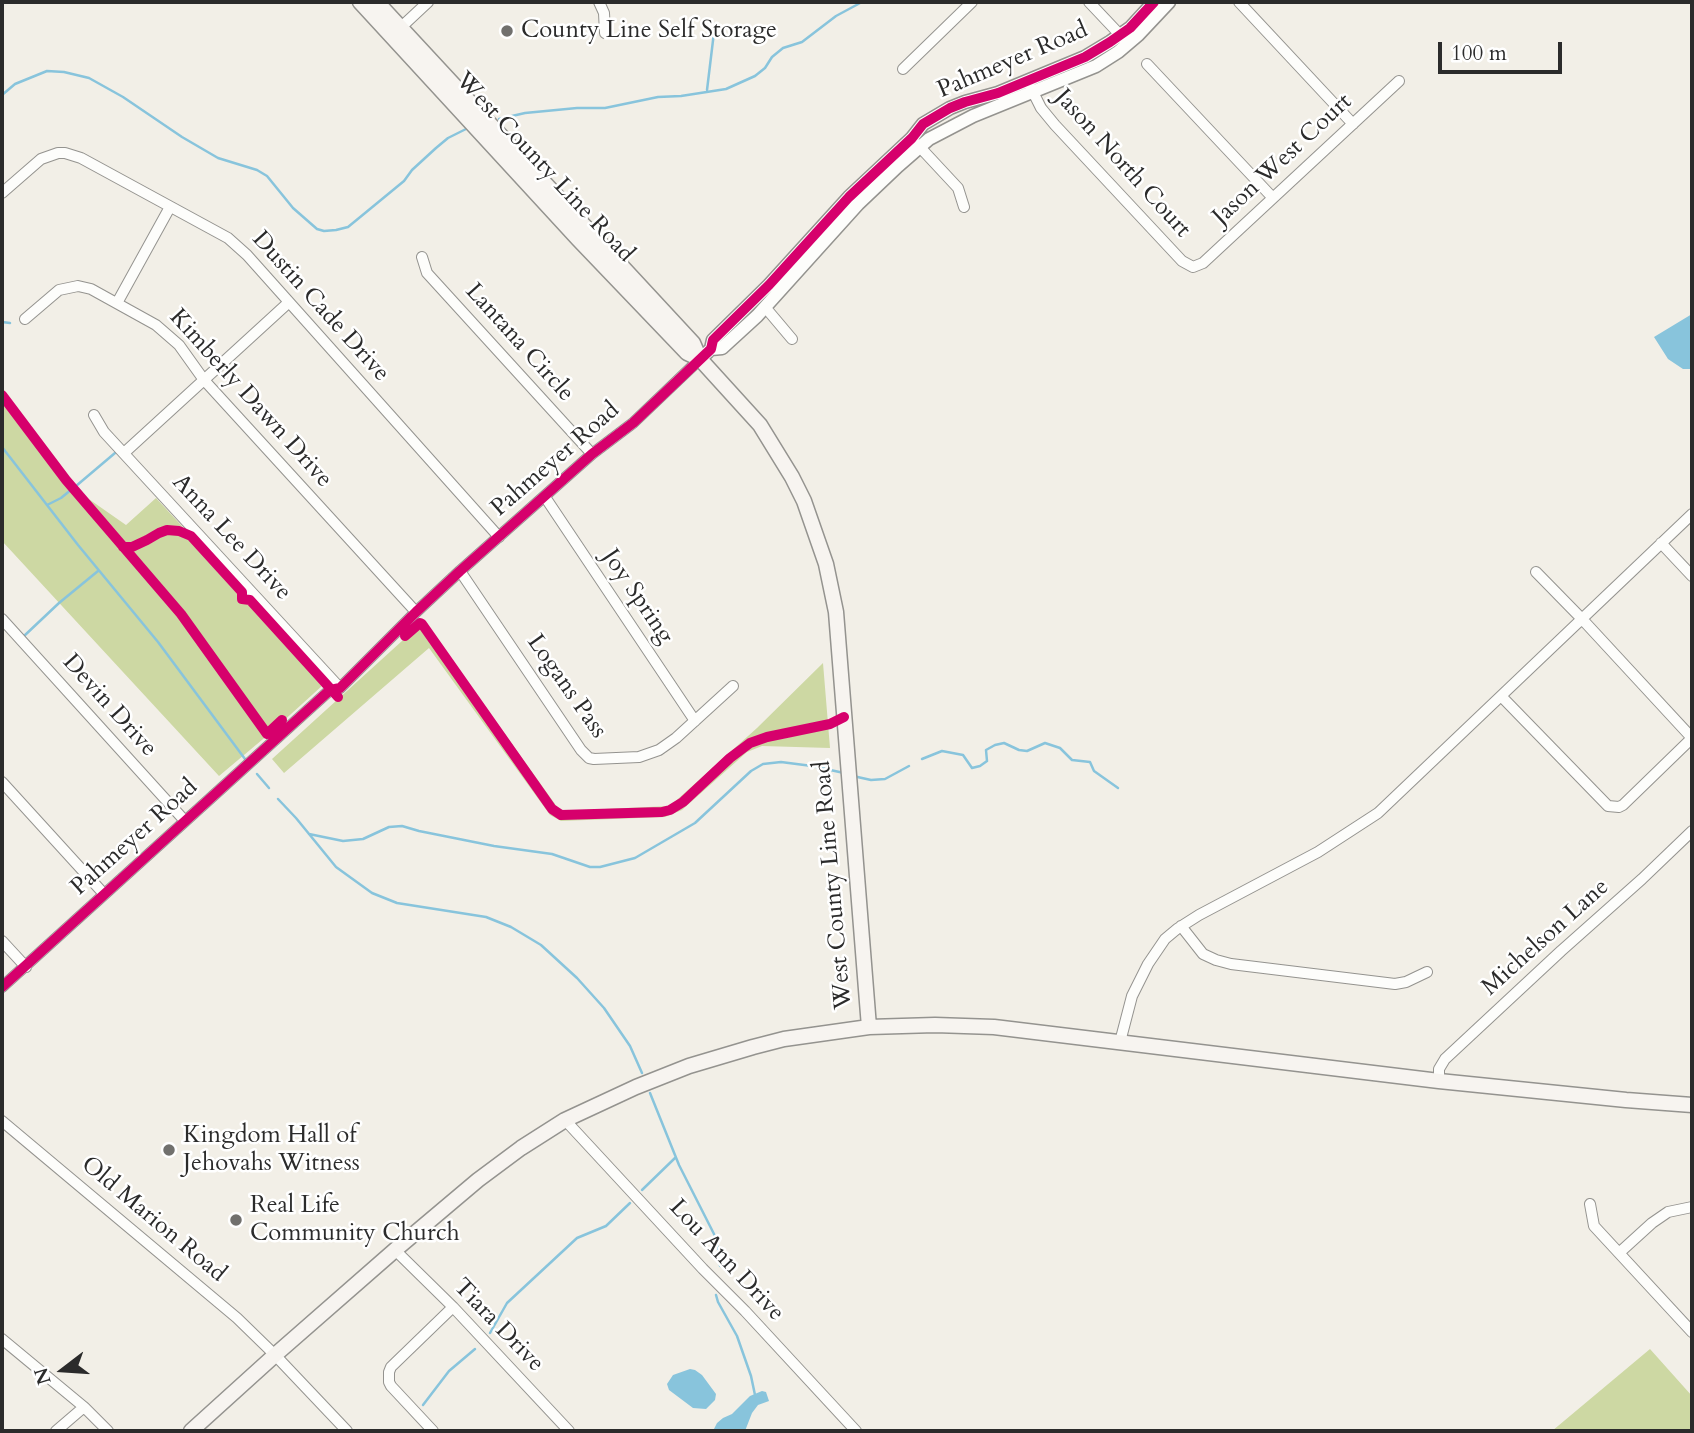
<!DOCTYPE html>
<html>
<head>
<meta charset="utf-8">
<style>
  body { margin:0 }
  #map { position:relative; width:1694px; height:1433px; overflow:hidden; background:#f2efe7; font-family:Cardo,serif }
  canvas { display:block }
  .frame { position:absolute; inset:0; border:4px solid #2b2b2b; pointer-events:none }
  .north { position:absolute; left:28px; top:1335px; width:70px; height:70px; -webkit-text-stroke:5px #fff; paint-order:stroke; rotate:253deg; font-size:19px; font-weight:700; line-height:28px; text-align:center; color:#2b2b2b }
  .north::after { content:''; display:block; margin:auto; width:24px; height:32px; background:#2b2b2b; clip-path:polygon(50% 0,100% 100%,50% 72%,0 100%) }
  .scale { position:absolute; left:1438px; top:42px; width:124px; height:32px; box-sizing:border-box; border:4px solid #2b2b2b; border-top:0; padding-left:9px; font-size:21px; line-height:24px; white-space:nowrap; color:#2b2b2b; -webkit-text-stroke:5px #fff; paint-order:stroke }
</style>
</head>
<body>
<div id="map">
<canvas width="1694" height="1433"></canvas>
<div class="frame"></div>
<div class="north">N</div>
<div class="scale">100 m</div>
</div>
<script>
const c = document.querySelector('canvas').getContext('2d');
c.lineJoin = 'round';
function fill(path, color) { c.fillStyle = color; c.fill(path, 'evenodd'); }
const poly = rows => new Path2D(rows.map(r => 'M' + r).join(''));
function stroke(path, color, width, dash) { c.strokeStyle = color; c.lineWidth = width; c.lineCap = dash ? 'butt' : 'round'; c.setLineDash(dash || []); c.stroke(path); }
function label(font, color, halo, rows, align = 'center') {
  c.font = font + ' Cardo,serif'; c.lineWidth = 5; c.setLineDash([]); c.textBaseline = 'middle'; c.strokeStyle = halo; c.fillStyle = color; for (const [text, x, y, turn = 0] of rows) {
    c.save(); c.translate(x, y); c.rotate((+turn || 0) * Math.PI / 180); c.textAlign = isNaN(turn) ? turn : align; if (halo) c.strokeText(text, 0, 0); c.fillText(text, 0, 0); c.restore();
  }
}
fill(poly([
  [2,389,83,495,126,525,156,498,323,679,323,685,269,734,219,776,2,541],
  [424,621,560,811,670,806,757,728,823,663,830,748,762,746,747,752,682,810,665,817,561,821,550,815,429,648,284,773,272,759],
  [1650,1349,1692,1396,1692,1431,1552,1431]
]), '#cdd8a3');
fill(poly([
  [1692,314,1692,369,1683,369,1668,359,1654,337],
  [690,1369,695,1370,702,1375,716,1394,715,1400,706,1409,693,1408,669,1390,667,1384,673,1375],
  [762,1391,766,1392,769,1401,758,1405,752,1413,745,1431,713,1431,717,1423,723,1418,732,1414,750,1396]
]), '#88c4dc');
stroke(poly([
  [707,90,715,24],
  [2,95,15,84,47,71,64,72,89,78,123,97,182,137,218,158,257,170,267,176,293,208,317,229,324,231,336,230,348,227,359,218,404,181,412,170,436,148,448,138,466,129],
  [499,119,525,113,577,108,605,108,658,97,681,96,726,89,755,76,765,68,772,57,783,48,802,42,836,16,862,2],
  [2,322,10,323],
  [2,447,78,545,158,642,245,759],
  [76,486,115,453],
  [47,505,61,498,72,489],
  [24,636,59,603,98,571],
  [922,759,942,751,963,755,972,768,980,766,987,761,986,750,995,745,1004,743,1019,750,1027,751,1045,743,1060,748,1072,760,1090,762,1094,771,1118,788],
  [257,774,269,788],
  [853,776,871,780,885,779,909,766],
  [278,799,296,818,336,867,372,893,397,903,486,917,511,927,541,945,577,978,604,1008,630,1046,642,1073],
  [309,834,343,841,363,839,389,827,402,826,419,831,494,846,552,854,590,867,600,867,635,858,695,823,751,771,763,764,781,762,812,766,844,773],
  [650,1093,679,1165,714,1234,719,1252,720,1266],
  [642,1190,675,1158],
  [716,1295,718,1302,737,1336,751,1376,755,1395],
  [490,1333,507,1303,577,1238,606,1226,630,1203],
  [423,1405,449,1371,475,1349]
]), '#88c4dc', 2.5);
const minor = poly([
  [599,2,604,13,605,33],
  [1089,2,1123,38],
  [1239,2,1353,124],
  [397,31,428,2],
  [1147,64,1273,198],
  [903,69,972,2],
  [1031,88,1041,108,1055,125,1182,261,1193,267,1203,263,1399,81],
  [917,144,958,188,964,207],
  [2,193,41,159,58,153,65,153,81,158,228,238,247,255,499,537],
  [422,257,427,273,592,454],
  [117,303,170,207],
  [765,307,792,339],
  [25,319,59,290,78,286,91,289,156,325,179,345,204,380,416,612],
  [94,415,104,432,340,688],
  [124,453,288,303],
  [545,497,695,721],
  [1661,543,1692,576],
  [460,571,581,750,589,758,594,759,639,757,659,750,676,738,733,686],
  [1536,572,1582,619,1692,738],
  [2,619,185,821],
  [1501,696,1608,806,1619,807,1623,805,1692,738],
  [2,782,104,894],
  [1181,926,1203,954,1216,960,1231,964,1395,984,1406,982,1427,972],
  [2,941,26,967],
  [2,987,330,690,340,688,416,612,460,571,592,454,633,423,700,359],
  [1120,1042,1132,996,1148,964,1165,939,1177,929,1199,915,1318,852,1378,813,1692,514],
  [1439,1081,1439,1069,1445,1059,1561,951,1642,879,1692,831],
  [565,1120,703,1269,745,1311,856,1431],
  [2,1121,237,1318,275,1355,347,1431],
  [1590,1204,1594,1226,1692,1332],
  [395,1250,453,1307,569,1431],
  [1619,1253,1652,1223,1668,1212,1692,1207],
  [2,1339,84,1407,108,1431],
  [56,1431,84,1407],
  [433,1431,391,1386,389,1382,389,1372,391,1367,453,1307]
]);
const tertiary = poly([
  [711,349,722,348,757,316,858,204,898,166,929,139,973,116,1096,66,1118,52,1138,35,1169,2],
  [700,359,711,349,713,340,769,285,849,197,912,138,923,124,950,108,965,102,998,93,1085,57,1110,42,1130,28,1154,2]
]);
const secondary = poly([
  [360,2,578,239,687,353,700,359],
  [377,2,693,343,700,359,760,425,792,477,804,501,826,564,836,612,869,1027],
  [191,1431,275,1355,395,1250,478,1180,521,1148,565,1120,636,1087,689,1066,753,1047,784,1039,869,1027,935,1025,994,1027,1439,1081,1626,1100,1692,1105]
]);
stroke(minor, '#94938f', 12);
stroke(tertiary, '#94938f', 15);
stroke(secondary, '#94938f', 17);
stroke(minor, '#fdfdfb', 10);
stroke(tertiary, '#fdfdfb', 12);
stroke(secondary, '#f7f4f0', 14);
stroke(poly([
  [2,395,66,480,181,614,267,734,282,720],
  [123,547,132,547,147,540,159,533,167,530,179,531,191,536,242,592,242,599,250,600,338,697],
  [405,636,420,623,422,624,552,809,561,815,662,812,670,810,683,802,730,758,750,743,767,737,830,724,844,717],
  [2,987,330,690,340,688,416,612,460,571,592,454,633,423,711,349,713,340,769,285,849,197,912,138,923,124,950,108,965,102,998,93,1085,57,1110,42,1130,28,1154,2]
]), '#d6006c', 10);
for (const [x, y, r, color] of [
  [507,31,7,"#71706d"],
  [169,1150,7,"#71706d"],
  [236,1220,7,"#71706d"]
]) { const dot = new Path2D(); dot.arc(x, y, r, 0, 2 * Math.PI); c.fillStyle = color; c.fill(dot); stroke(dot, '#fff', 2.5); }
label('24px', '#2b2b2b', '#fff', [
  ["County Line Self Storage",521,31],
  ["Kingdom Hall of",183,1136],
  ["Jehovahs Witness",183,1164],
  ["Real Life",250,1206],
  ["Community Church",250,1234]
], 'left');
label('24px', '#2b2b2b', '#fff', [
  ["Pahmeyer Road",1013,61,-23],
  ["Jason West Court",1283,160,-43],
  ["Jason North Court",1122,164,48],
  ["West County Line Road",544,168,47],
  ["Dustin Cade Drive",320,307,48],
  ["Lantana Circle",519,343,48],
  ["Kimberly Dawn Drive",250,399,48],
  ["Pahmeyer Road",556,460,-41],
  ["Anna Lee Drive",231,538,47],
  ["Joy Spring",637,597,56],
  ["Logans Pass",566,687,55],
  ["Devin Drive",109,706,48],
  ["Pahmeyer Road",135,838,-42],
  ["West County Line Road",834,885,-95],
  ["Michelson Lane",1546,938,-42],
  ["Old Marion Road",153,1220,40],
  ["Lou Ann Drive",726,1261,47],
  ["Tiara Drive",498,1326,46]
]);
</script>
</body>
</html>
